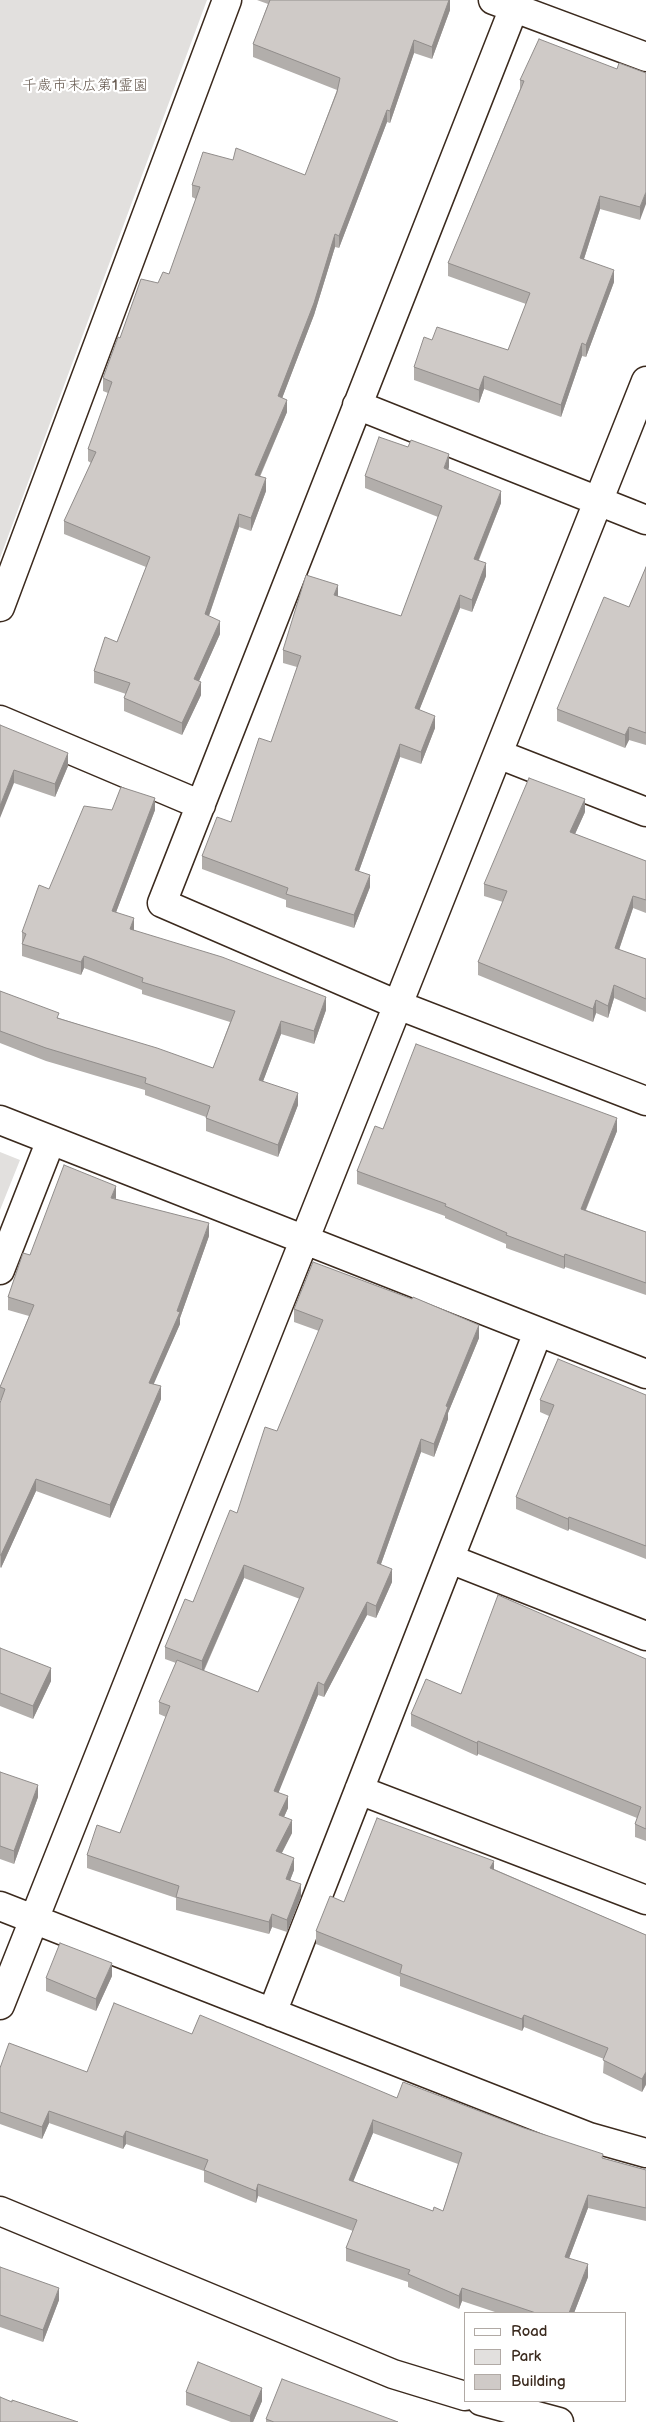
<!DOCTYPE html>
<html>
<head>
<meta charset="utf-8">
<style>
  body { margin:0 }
  #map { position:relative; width:646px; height:2422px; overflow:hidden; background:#fff; font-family:"Balsamiq Sans",sans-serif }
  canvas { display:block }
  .legend { position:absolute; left:464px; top:2312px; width:162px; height:90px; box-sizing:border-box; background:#fff; border:1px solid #b1aaa5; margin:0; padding:6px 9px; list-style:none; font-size:15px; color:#3b2a1e }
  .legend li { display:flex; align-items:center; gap:10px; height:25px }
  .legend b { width:25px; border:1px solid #b1aaa5 }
</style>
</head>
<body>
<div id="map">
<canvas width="646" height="2422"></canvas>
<ul class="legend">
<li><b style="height:6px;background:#fff"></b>Road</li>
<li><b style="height:14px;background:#e2e0de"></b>Park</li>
<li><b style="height:14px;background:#cfcac7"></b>Building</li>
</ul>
</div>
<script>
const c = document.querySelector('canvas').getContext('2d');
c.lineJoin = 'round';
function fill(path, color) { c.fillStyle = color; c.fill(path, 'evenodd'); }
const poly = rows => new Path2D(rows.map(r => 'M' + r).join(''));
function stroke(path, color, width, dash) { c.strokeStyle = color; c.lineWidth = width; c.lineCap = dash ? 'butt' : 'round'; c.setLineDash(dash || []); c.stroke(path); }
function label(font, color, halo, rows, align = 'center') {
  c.font = font + ' "Balsamiq Sans","Klee One",sans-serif'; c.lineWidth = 4.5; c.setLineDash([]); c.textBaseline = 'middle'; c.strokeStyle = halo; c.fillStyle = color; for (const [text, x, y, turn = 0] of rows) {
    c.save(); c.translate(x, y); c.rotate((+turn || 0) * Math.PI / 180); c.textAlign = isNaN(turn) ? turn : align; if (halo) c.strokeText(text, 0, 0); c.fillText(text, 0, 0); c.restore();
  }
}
fill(poly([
  [0,0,207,0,0,558],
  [0,1152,20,1160,0,1210]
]), '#e2e0de');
const street = poly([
  [493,0,646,57],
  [517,0,162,903,398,1005,646,1101],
  [357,405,646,520],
  [0,607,227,0],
  [0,720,201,805],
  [498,754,646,812],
  [0,1120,646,1374],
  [0,1270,51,1140],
  [450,1559,646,1636],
  [359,1790,646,1900],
  [0,1906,589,2137,646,2153],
  [0,2005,646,381],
  [272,2013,538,1332]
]);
const secondary = poly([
  [0,2211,393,2374,465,2396],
  [481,2401,559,2422]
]);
stroke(street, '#3b2a1e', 31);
stroke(secondary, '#3b2a1e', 31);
stroke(street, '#fff', 28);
stroke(secondary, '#fff', 28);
fill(poly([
  [257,0,450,0,450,10,432,59,414,53,390,123,387,122,339,248,335,247,314,315,282,398,287,412,260,477,266,491,251,531,239,527,209,616,220,634,199,681,201,695,182,735,124,711,124,698,126,694,94,683,94,671,117,642,146,567,64,534,64,521,91,463,88,461,88,449,108,393,103,391,103,378,120,338,158,283,169,274,196,199,192,197,192,185,233,160,305,175,337,90,253,57,253,44,268,4],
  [617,69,646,73,640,220,600,209,584,259,614,282,586,357,582,356,561,417,484,389,479,403,414,380,414,367,432,340,508,350,526,304,448,276,448,263,520,89,520,80],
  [449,467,448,470,501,503,479,560,486,576,472,612,460,608,419,710,435,728,421,764,400,757,359,871,370,887,354,928,286,907,286,900,202,869,202,856,231,822,271,742,297,667,283,663,283,650,338,597,401,616,438,517,365,488,365,476],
  [646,567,646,745,629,740,625,748,557,721,557,709,629,607],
  [0,725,68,766,55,797,14,783],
  [112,810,155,810,116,912,134,930,326,1010,314,1044,281,1034,263,1081,298,1105,278,1157,206,1131,206,1117,145,1095,145,1090,46,1061,0,1043,0,991,59,1018,213,1068,230,1022,142,994,142,990,84,968,81,975,22,956,22,932,49,889],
  [585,812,575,834,646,861,646,913,633,908,619,950,646,960,646,1012,614,998,608,1018,596,1013,593,1022,478,975,478,962,503,902,484,896,484,884],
  [383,1129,617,1131,586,1210,646,1232,646,1295,565,1267,564,1269,506,1248,506,1244,445,1218,445,1216,357,1184,357,1171],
  [116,1199,209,1236,180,1318,180,1324,153,1384,161,1399,110,1518,36,1491,1,1568,0,1567,0,1403,1,1400,0,1400,0,1387,29,1316,8,1310,8,1297,30,1255],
  [294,1309,479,1338,448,1413,448,1419,434,1457,421,1452,381,1564,392,1582,376,1618,367,1615,324,1697,318,1695,278,1792,288,1808,284,1817,292,1833,282,1853,294,1870,290,1880,301,1897,287,1932,272,1927,269,1934,176,1910,176,1898,87,1868,87,1855,120,1833,166,1717,159,1714,159,1702,176,1663,165,1659,165,1647,193,1602,277,1431,319,1331,294,1322],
  [244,1578,300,1599,258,1692,204,1671],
  [646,1395,646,1559,569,1529,568,1531,516,1509,516,1497,549,1416,540,1412,540,1400],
  [0,1648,51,1681,33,1719,0,1706],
  [646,1659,646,1841,635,1837,635,1824,637,1818,478,1754,477,1756,411,1726,411,1714,461,1694],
  [0,1772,38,1797,14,1864,0,1859],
  [494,1869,646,1935,646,2085,642,2092,603,2073,604,2059,524,2027,522,2031,400,1986,400,1977,316,1944,316,1931,344,1902],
  [112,1976,96,2011,46,1991,46,1978],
  [192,2034,397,2098,603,2158,646,2170,646,2221,588,2208,569,2258,588,2277,574,2313,498,2313,462,2301,459,2309,408,2287,408,2282,346,2261,346,2248,353,2231,258,2196,256,2203,204,2182,204,2171,126,2144,123,2149,49,2123,42,2139,0,2124,0,2068,87,2072],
  [373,2133,458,2164,443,2211,433,2211,353,2181],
  [0,2267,59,2300,43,2342,0,2327],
  [186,2392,262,2401,253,2422,231,2422,186,2405],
  [266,2419,398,2422,266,2422]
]), '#b2aeab');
fill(poly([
  [449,0,450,0,450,10,432,59,432,47],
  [414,40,414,53,390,123,390,111],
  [387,110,387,122,339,248,339,236],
  [646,192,646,204,640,220,640,207],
  [600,196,600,209,580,271,580,258],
  [335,234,335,247,314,315,278,409,278,396],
  [614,270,614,282,586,357,586,345],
  [582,343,582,356,561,417,561,405],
  [484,376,484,389,479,403,479,390],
  [287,400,287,412,255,487,255,475],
  [449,454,449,467,444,481,444,468],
  [266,478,266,491,251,531,251,518],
  [501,491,501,503,474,571,474,559],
  [239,514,239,527,205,627,205,614],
  [486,563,486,576,472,612,472,600],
  [338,585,338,598,334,595],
  [460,595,460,608,415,721,415,708],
  [220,621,220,634,194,692,194,679],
  [201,682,201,695,182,735,182,723],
  [435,716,435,728,421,764,421,752],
  [629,727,629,740,625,748,625,735],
  [400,744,400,757,355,882,355,870],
  [68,753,68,766,55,797,55,784],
  [14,770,14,783,0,818,0,806],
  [155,798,155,810,112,923,112,911],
  [585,799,585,812,570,845,570,832],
  [370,875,370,887,354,928,354,915],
  [633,896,633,908,615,961,615,948],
  [134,918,134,931,130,929],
  [84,956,84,968,81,975,81,962],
  [614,985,614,998,608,1018,608,1006],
  [326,997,326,1010,314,1044,314,1031],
  [596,1000,596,1013,593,1022,593,1009],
  [281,1021,281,1034,259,1092,259,1080],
  [298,1093,298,1105,278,1157,278,1145],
  [617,1118,617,1131,581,1221,581,1209],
  [116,1186,116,1199,111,1198],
  [209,1223,209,1236,180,1318,180,1324,149,1395,149,1383,177,1311],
  [565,1254,565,1267,564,1269,564,1257],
  [479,1325,479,1338,448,1413,448,1419,434,1457,434,1444,446,1406],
  [161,1386,161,1399,110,1518,110,1505],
  [421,1439,421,1452,377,1575,377,1563],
  [36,1479,36,1491,1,1568,1,1555],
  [569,1517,569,1529,568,1531,568,1519],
  [244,1565,244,1578,202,1674,202,1661],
  [392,1569,392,1582,376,1618,376,1606],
  [367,1602,367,1615,324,1697,324,1685],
  [51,1668,51,1681,33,1719,33,1706],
  [318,1682,318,1695,274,1804,274,1791],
  [478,1741,478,1754,477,1756,477,1743],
  [38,1785,38,1797,14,1864,14,1851],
  [288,1796,288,1808,279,1828,279,1815],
  [292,1820,292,1833,276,1864,276,1851],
  [294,1858,294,1870,286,1891,286,1879],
  [494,1861,494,1873,490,1868],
  [301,1884,301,1897,287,1932,287,1920],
  [272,1914,272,1927,269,1934,269,1922],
  [112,1963,112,1976,96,2011,96,1999],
  [524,2015,524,2027,522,2031,522,2019],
  [646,2072,646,2084,642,2092,642,2079],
  [49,2111,49,2123,42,2139,42,2127],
  [373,2120,373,2133,349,2192,349,2180],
  [126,2131,126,2144,123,2149,123,2137],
  [258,2184,258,2196,256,2203,256,2191],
  [588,2195,588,2208,565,2269,565,2257],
  [588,2264,588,2277,574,2313,569,2313],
  [59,2288,59,2300,43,2342,43,2330],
  [462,2288,462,2301,459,2309,459,2296],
  [262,2388,262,2401,253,2422,250,2422,250,2416]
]), '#918d8b');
const building = poly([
  [270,0,449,0,432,47,414,40,390,111,387,110,339,236,335,234,314,303,278,396,287,400,255,475,266,478,251,518,239,514,205,614,220,621,194,679,201,682,182,723,124,698,130,683,94,671,105,637,117,642,150,557,64,521,96,452,88,449,112,382,103,378,118,337,120,338,141,279,158,283,163,272,169,274,200,187,192,185,203,152,233,160,236,148,305,175,337,92,340,78,253,44,270,0],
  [539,39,617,69,619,63,646,73,646,192,640,207,600,196,580,258,614,270,586,345,582,343,561,405,484,376,479,390,414,367,424,337,432,340,437,327,508,350,530,293,448,263,524,81,520,80,539,39],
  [379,437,408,447,411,440,449,454,444,468,501,491,474,559,486,563,472,600,460,595,415,708,435,716,421,752,400,744,355,870,370,875,354,915,286,894,288,888,202,856,217,817,231,822,259,738,271,742,301,656,283,650,306,575,338,585,334,595,401,616,442,506,365,476,379,437],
  [646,567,646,733,629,727,625,735,557,709,604,597,629,607,646,567],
  [0,725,68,753,55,784,14,770,0,806,0,725],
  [529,778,585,799,570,832,646,861,646,900,633,896,615,948,646,959,646,999,614,985,608,1006,596,1000,593,1009,478,962,507,891,484,884,529,778],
  [121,787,155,798,112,911,134,918,130,929,222,957,326,997,314,1031,281,1021,259,1080,298,1093,278,1145,206,1118,210,1106,145,1083,146,1078,46,1048,0,1031,0,991,59,1013,57,1018,157,1048,213,1068,235,1011,142,982,143,978,84,956,81,962,22,944,26,934,22,932,39,885,49,889,84,806,112,810,121,787],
  [416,1044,617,1118,581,1209,646,1232,646,1283,565,1254,564,1257,506,1235,507,1233,445,1206,446,1204,357,1171,375,1126,383,1129,416,1044],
  [64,1165,116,1186,111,1198,209,1223,177,1311,180,1312,149,1383,161,1386,110,1505,36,1479,1,1555,0,1555,0,1403,5,1389,0,1387,34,1305,8,1297,23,1253,30,1255,64,1165],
  [313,1262,412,1299,413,1297,479,1325,446,1406,448,1407,434,1444,421,1439,377,1563,392,1569,376,1606,367,1602,324,1685,318,1682,274,1791,288,1796,279,1815,292,1820,276,1851,294,1858,286,1879,301,1884,287,1920,272,1914,269,1922,176,1897,179,1886,87,1855,97,1825,120,1833,170,1706,159,1702,177,1660,258,1692,304,1588,244,1565,202,1661,165,1647,185,1599,193,1602,230,1510,237,1513,265,1427,277,1431,323,1320,294,1309,313,1262],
  [558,1359,646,1395,646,1546,569,1517,568,1519,516,1497,554,1405,540,1400,558,1359],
  [498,1595,646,1659,646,1829,635,1824,641,1807,478,1741,477,1743,411,1714,426,1679,461,1694,498,1595],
  [0,1648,51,1668,33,1706,0,1693,0,1648],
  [0,1772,38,1785,14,1851,0,1846,0,1772],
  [377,1818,494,1861,490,1868,646,1935,646,2072,642,2079,603,2060,608,2048,524,2015,522,2019,400,1973,402,1965,316,1931,330,1896,344,1902,377,1818],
  [60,1943,112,1963,96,1999,46,1978,60,1943],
  [114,2003,192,2034,200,2015,397,2098,403,2082,524,2128,603,2154,602,2158,646,2170,646,2208,588,2195,565,2257,588,2264,569,2313,536,2313,462,2288,459,2296,408,2274,410,2270,346,2248,357,2220,258,2184,256,2191,204,2170,208,2160,126,2131,123,2137,49,2111,42,2127,0,2112,0,2068,9,2043,87,2072,114,2003],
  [373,2120,462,2153,443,2211,434,2207,433,2211,349,2180,373,2120],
  [0,2267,59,2288,43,2330,0,2315,0,2267],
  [198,2362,262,2388,250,2416,186,2392,198,2362],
  [282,2379,398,2422,274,2422,266,2419,282,2379],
  [0,2397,12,2402,12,2400,78,2422,0,2422,0,2397]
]);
fill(building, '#cfcac7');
stroke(building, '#918d8b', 1);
label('15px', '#65584e', '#fff', [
  ["千歳市末広第1霊園",85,86]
]);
</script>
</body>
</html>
